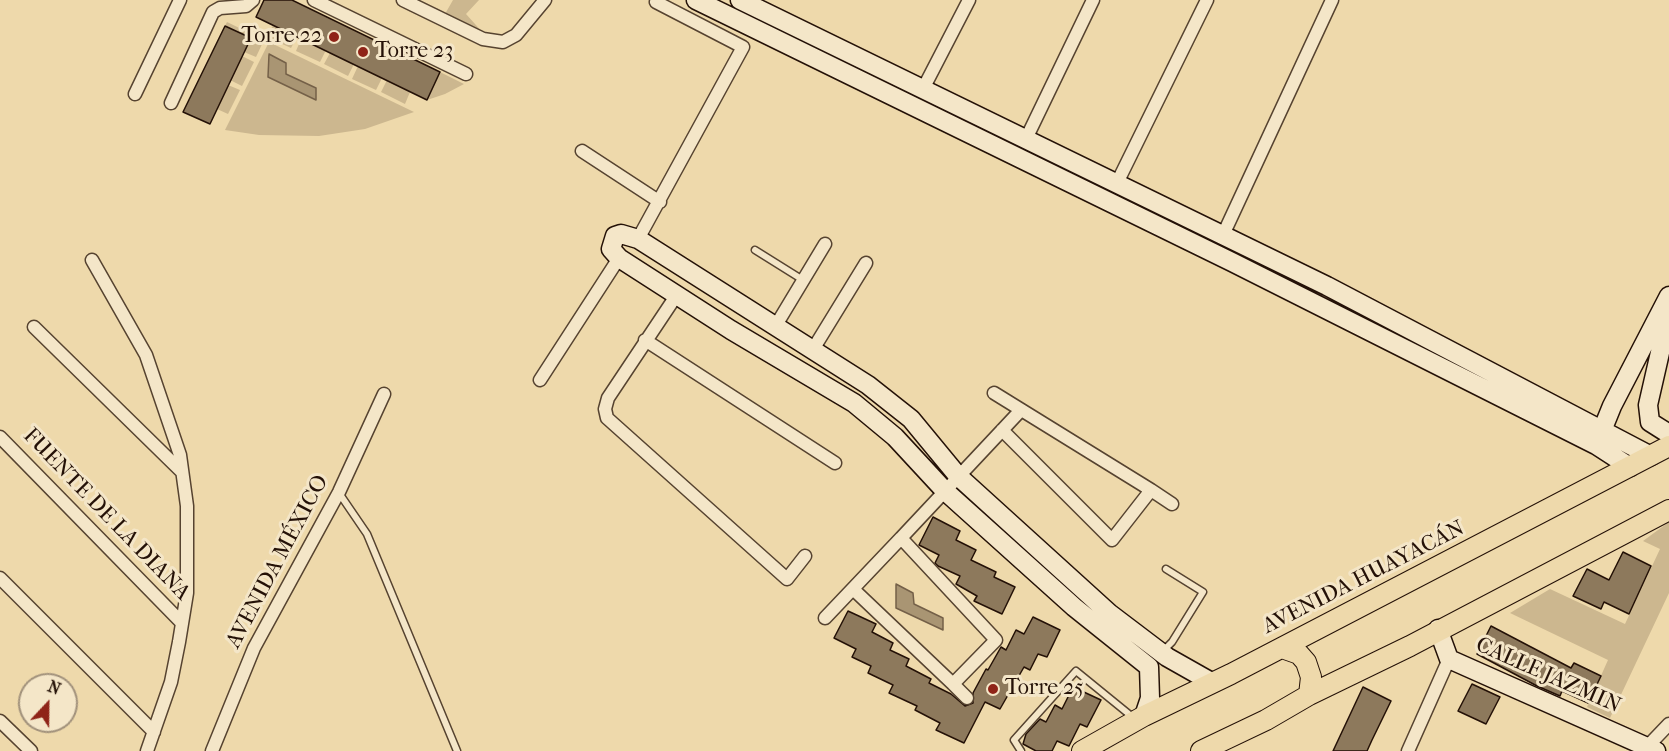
<!DOCTYPE html>
<html>
<head>
<meta charset="utf-8">
<style>
  body { margin:0 }
  #map { position:relative; width:1669px; height:751px; overflow:hidden; background:#eed9ab; font-family:"IM FELL French Canon",serif }
  canvas { display:block }
  .north { position:absolute; left:18px; top:673px; width:60px; height:60px; box-sizing:border-box; background:#f4e6c8; border:2px solid #a1917b; border-radius:50%; rotate:22deg; font-size:16px; font-weight:700; line-height:24px; text-align:center; color:#241107 }
  .north::after { content:''; display:block; margin:auto; width:21px; height:27px; background:#8f2418; clip-path:polygon(50% 0,100% 100%,50% 72%,0 100%) }
</style>
</head>
<body>
<div id="map">
<canvas width="1669" height="751"></canvas>
<div class="north">N</div>
</div>
<script>
const c = document.querySelector('canvas').getContext('2d');
c.lineJoin = 'round';
function fill(path, color) { c.fillStyle = color; c.fill(path, 'evenodd'); }
const poly = rows => new Path2D(rows.map(r => 'M' + r).join(''));
function stroke(path, color, width, dash) { c.strokeStyle = color; c.lineWidth = width; c.lineCap = dash ? 'butt' : 'round'; c.setLineDash(dash || []); c.stroke(path); }
function label(font, color, halo, rows, align = 'center') {
  c.font = font + ' "IM FELL French Canon",serif'; c.lineWidth = 6; c.setLineDash([]); c.textBaseline = 'middle'; c.strokeStyle = halo; c.fillStyle = color; for (const [text, x, y, turn = 0] of rows) {
    c.save(); c.translate(x, y); c.rotate((+turn || 0) * Math.PI / 180); c.textAlign = isNaN(turn) ? turn : align; if (halo) c.strokeText(text, 0, 0); c.fillText(text, 0, 0); c.restore();
  }
}
fill(poly([
  [453,0,479,0,466,14,484,34,445,14],
  [227,22,264,40,256,57,244,52,251,38,225,26],
  [273,25,297,37,291,48,267,37],
  [301,39,326,50,320,62,296,51],
  [269,42,414,112,365,129,319,136,259,135,225,130],
  [330,53,354,64,348,76,324,64],
  [242,56,254,62,242,86,230,80],
  [358,66,382,78,376,90,352,79],
  [440,72,464,84,445,94,427,100],
  [387,80,410,92,405,104,381,92],
  [228,85,240,90,228,114,217,109],
  [1669,522,1669,593,1610,718,1587,707,1608,660,1510,613,1550,589,1625,624,1660,549,1643,541]
]), '#ccb78f');
const water = poly([
  [269,54,286,63,286,74,316,88,316,100,268,77,269,54],
  [896,584,913,593,914,604,943,618,943,630,896,608,896,584]
]);
fill(water, '#a99573');
stroke(water, '#746048', 1.5);
const building = poly([
  [264,0,292,0,440,72,427,100,256,17,264,0],
  [225,26,251,38,210,124,183,112,225,26],
  [933,517,960,531,956,540,976,550,971,560,996,572,994,577,1015,587,1002,614,974,601,977,596,956,584,960,576,938,566,935,563,939,555,919,545,933,517],
  [1623,552,1651,566,1629,614,1604,602,1601,609,1573,596,1587,569,1609,580,1623,552],
  [848,611,876,624,872,632,893,643,890,650,909,659,906,666,931,679,929,683,951,694,965,706,973,703,973,693,986,669,988,670,1001,647,1006,650,1016,630,1024,634,1033,617,1060,630,1047,657,1038,654,1030,670,1024,667,1000,709,985,702,964,743,936,730,940,723,915,710,917,706,889,693,893,685,868,673,871,666,852,657,856,649,834,638,848,611],
  [1491,626,1571,668,1574,663,1601,676,1588,703,1562,691,1560,696,1537,686,1477,654,1491,626],
  [1472,684,1500,697,1486,724,1458,711,1472,684],
  [1073,687,1101,700,1087,727,1080,724,1069,746,1057,741,1052,751,1036,751,1023,744,1026,734,1040,719,1046,722,1055,705,1062,709,1073,687],
  [1363,687,1391,701,1372,740,1367,751,1333,751,1363,687]
]);
fill(building, '#8d795c');
stroke(building, '#241107', 1.5);
const lane = poly([
  [755,250,803,280],
  [339,493,367,534,457,751],
  [1162,652,1172,642,1203,592,1166,569],
  [1021,751,1014,740,1076,671,1135,719]
]);
const street = poly([
  [314,0,466,74],
  [403,0,483,39,503,42,516,35,545,0],
  [923,89,969,0],
  [135,94,180,0],
  [171,103,213,12,220,8,246,6,253,0],
  [1026,139,1093,0],
  [582,151,660,202],
  [1117,183,1207,0],
  [1223,235,1332,0],
  [638,239,743,47,656,2],
  [92,260,146,355,180,455,187,506,187,593,179,642,171,682,147,751],
  [676,296,608,398,605,409,607,418,787,579,805,556],
  [34,327,182,472],
  [775,327,825,244],
  [645,340,835,463],
  [812,351,866,263],
  [540,380,619,258],
  [994,393,1151,490,1112,540,1002,430],
  [0,437,182,623],
  [1151,490,1172,504],
  [901,538,1021,410],
  [0,578,154,732],
  [825,618,901,538,996,640,953,684,853,589],
  [953,684,967,698],
  [0,721,31,751],
  [1647,747,1669,724],
  [212,751,254,648,339,492,384,394],
  [1408,751,1449,659]
]);
const secondary = poly([
  [696,0,1232,262,1596,445,1630,467],
  [740,0,1327,286,1651,456],
  [1669,313,1648,405,1650,422,1669,434],
  [1599,438,1612,406,1669,296],
  [1438,629,1449,659,1656,751],
  [1144,716,1150,698,1149,667,1074,607,945,491,895,437,854,403,731,330,619,258,611,249,615,236,621,234,638,239,868,385,911,419,958,476,1109,613,1167,657,1213,683]
]);
const primary = poly([
  [1282,648,1299,654,1306,662,1311,677,1309,695],
  [1082,751,1144,716,1231,674,1669,446],
  [1201,751,1266,720,1309,695,1410,646,1669,510]
]);
stroke(lane, '#564330', 9);
stroke(street, '#564330', 15);
stroke(secondary, '#241107', 21);
stroke(primary, '#241107', 22);
stroke(lane, '#f4e6c8', 6);
stroke(street, '#f4e6c8', 12);
stroke(secondary, '#f4e6c8', 18);
stroke(primary, '#eed9ab', 20);
for (const [x, y, r, color] of [
  [334,37,6,"#8f2418"],
  [363,52,6,"#8f2418"],
  [993,689,6,"#8f2418"]
]) { const dot = new Path2D(); dot.arc(x, y, r, 0, 2 * Math.PI); c.fillStyle = color; c.fill(dot); stroke(dot, '#f4e6c8', 2); }
label('22px', '#241107', '#f4e6c8', [
  ["Torre 22",322,37,"right"],
  ["Torre 23",375,52],
  ["Torre 25",1005,689]
], 'left');
label('22px', '#241107', '#f4e6c8', [
  ["FUENTE DE LA DIANA",106,515,46],
  ["AVENIDA MÉXICO",278,562,-62],
  ["AVENIDA HUAYACÁN",1364,578,-27],
  ["CALLE JAZMIN",1548,676,24]
]);
</script>
</body>
</html>
